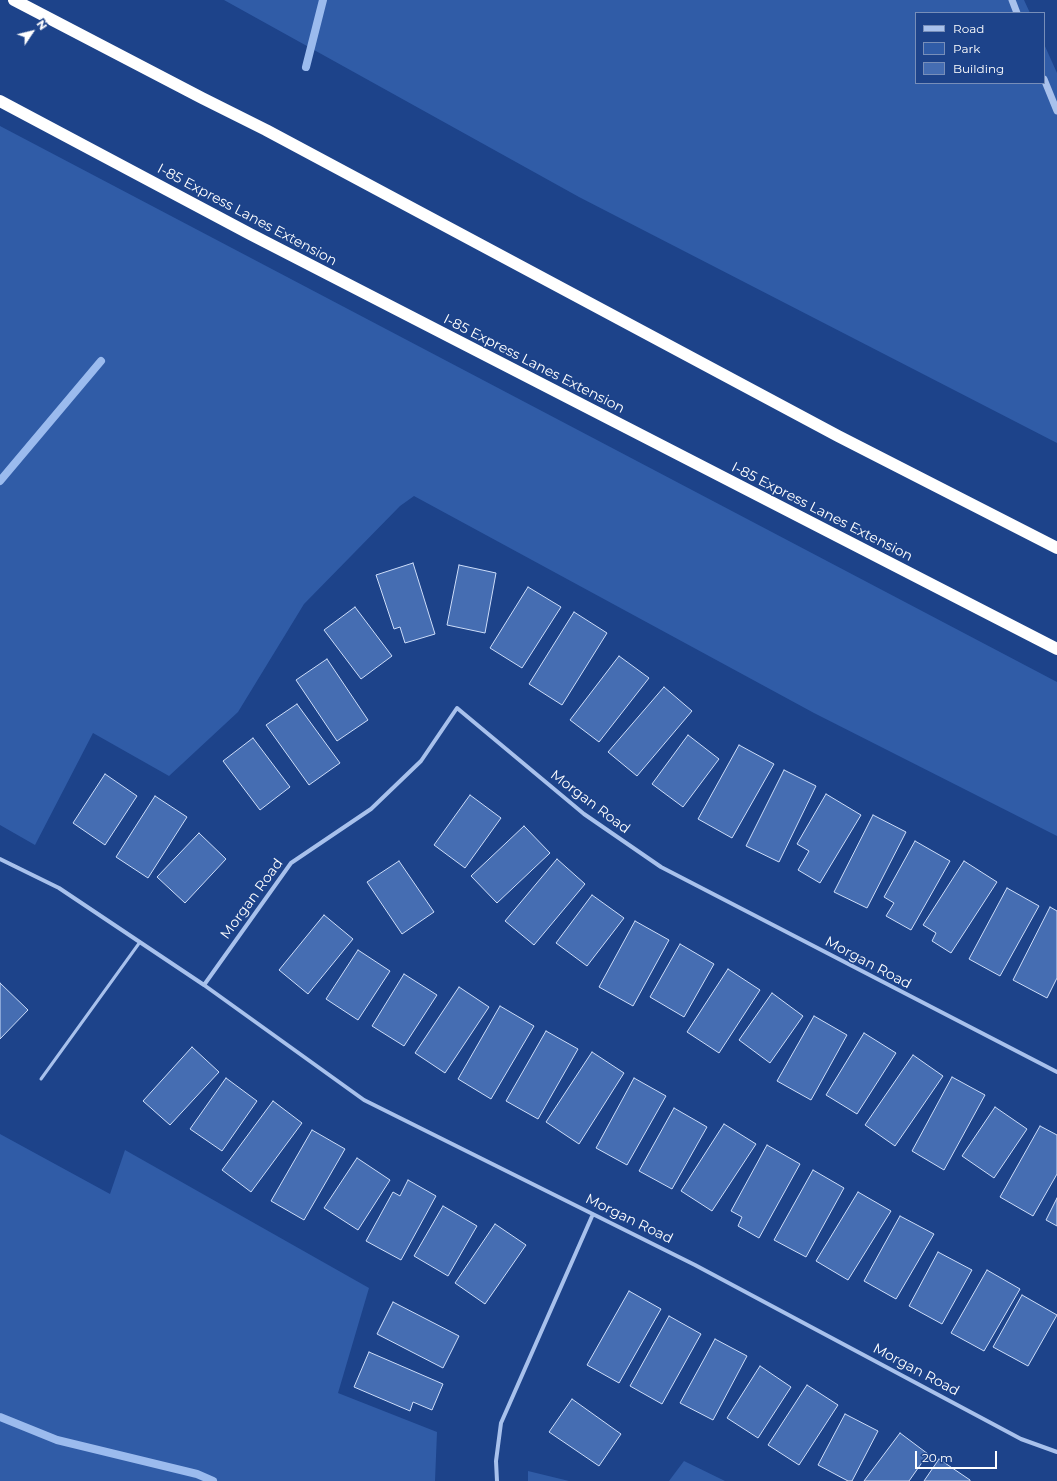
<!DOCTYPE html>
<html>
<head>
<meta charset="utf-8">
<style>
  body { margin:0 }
  #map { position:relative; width:1057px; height:1481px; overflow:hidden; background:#1d438a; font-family:Montserrat,sans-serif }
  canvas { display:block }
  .legend { position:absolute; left:915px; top:12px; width:130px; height:72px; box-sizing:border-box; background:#1d438a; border:1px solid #778eb9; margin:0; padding:5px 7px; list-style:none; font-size:12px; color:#fff }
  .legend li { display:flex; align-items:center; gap:8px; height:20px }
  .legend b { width:20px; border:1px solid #778eb9 }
  .north { position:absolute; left:12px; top:12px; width:40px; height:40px; -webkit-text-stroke:3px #1d438a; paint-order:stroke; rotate:55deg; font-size:11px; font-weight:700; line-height:16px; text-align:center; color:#fff }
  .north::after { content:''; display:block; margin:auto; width:14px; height:18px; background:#fff; clip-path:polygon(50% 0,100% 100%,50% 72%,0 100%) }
  .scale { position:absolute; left:915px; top:1451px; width:82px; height:18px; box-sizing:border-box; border:2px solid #fff; border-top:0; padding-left:5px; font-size:12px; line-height:14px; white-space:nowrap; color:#fff; -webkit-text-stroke:3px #1d438a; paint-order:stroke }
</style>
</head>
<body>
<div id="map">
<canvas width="1057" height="1481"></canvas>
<ul class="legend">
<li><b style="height:5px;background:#a8c1ec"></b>Road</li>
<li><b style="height:11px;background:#305ca7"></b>Park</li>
<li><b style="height:11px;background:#456db2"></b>Building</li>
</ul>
<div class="north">N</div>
<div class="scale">20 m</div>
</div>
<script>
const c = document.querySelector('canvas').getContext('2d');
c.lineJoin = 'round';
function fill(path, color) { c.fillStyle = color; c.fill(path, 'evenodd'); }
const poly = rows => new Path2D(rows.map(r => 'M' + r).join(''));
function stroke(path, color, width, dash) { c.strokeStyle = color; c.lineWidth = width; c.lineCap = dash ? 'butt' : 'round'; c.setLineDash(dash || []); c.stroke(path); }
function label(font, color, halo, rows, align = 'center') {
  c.font = font + ' Montserrat,sans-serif'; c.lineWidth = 3; c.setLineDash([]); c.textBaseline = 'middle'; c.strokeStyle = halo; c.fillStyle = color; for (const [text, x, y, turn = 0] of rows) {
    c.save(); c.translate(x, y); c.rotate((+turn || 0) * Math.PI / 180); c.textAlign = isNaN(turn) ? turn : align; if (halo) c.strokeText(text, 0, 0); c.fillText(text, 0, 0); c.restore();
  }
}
fill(poly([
  [224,0,1024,0,1030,13,916,13,916,83,1044,83,1044,44,1057,73,1057,443,579,197],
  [0,126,1057,682,1057,836,814,713,414,496,400,506,304,604,238,712,169,776,93,733,35,845,0,825],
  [0,1134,110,1194,125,1150,369,1288,338,1393,437,1432,435,1481,0,1481],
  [684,1461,725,1481,669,1481],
  [528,1471,569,1481,528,1481]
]), '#305ca7');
stroke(poly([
  [306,67,323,0],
  [0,481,101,361],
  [0,1417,57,1440,197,1474,213,1481]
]), '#9bbbee', 8);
const building = poly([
  [413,563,435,634,405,643,400,627,394,629,376,575,413,563],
  [459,565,496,573,485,633,447,625,459,565],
  [528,587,561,607,522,668,490,648,528,587],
  [355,607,392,656,361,679,324,630,355,607],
  [574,612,607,633,562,705,529,684,574,612],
  [619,656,649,678,599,742,570,720,619,656],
  [327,659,368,720,337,741,296,680,327,659],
  [664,687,692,711,637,776,608,752,664,687],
  [297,704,340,763,309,785,266,725,297,704],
  [688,735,719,759,683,807,652,784,688,735],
  [253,738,290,787,260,810,223,761,253,738],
  [739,745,774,764,732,838,698,819,739,745],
  [784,770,816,786,779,862,746,846,784,770],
  [105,774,137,796,105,845,73,823,105,774],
  [826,794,861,815,820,883,798,870,809,851,797,844,826,794],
  [470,795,501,818,465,868,434,845,470,795],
  [155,796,187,817,148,878,116,857,155,796],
  [873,815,906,832,867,908,834,892,873,815],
  [524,826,550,853,497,903,471,876,524,826],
  [199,833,226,859,185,903,157,877,199,833],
  [915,841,950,861,911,930,886,916,894,903,884,897,915,841],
  [557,859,585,884,534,945,505,921,557,859],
  [399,861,434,912,402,934,367,882,399,861],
  [964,861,997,882,951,953,932,941,936,933,923,925,964,861],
  [1007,888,1039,906,1000,976,969,959,1007,888],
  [592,895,624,918,587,966,556,943,592,895],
  [1050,907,1057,911,1057,978,1047,998,1013,980,1050,907],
  [324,915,353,939,308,994,279,970,324,915],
  [635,921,669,940,633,1006,599,987,635,921],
  [680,944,714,964,684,1017,650,997,680,944],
  [358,950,390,971,358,1020,326,999,358,950],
  [728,969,760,990,719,1053,687,1032,728,969],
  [404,974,437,995,404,1046,372,1026,404,974],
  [0,983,28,1010,0,1039,0,983],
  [459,987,489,1007,445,1073,415,1053,459,987],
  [772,993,803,1016,770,1063,739,1040,772,993],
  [500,1006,534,1026,491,1099,458,1079,500,1006],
  [814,1016,847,1035,811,1100,777,1081,814,1016],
  [546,1031,578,1049,538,1119,506,1101,546,1031],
  [864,1033,896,1053,857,1114,826,1095,864,1033],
  [192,1047,219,1072,170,1125,143,1101,192,1047],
  [592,1052,624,1073,579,1144,546,1122,592,1052],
  [913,1055,943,1076,895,1146,865,1125,913,1055],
  [952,1077,985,1095,944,1170,912,1151,952,1077],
  [226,1078,257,1101,222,1151,190,1129,226,1078],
  [634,1078,666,1096,627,1165,596,1148,634,1078],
  [273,1101,302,1123,251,1192,222,1170,273,1101],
  [995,1107,1027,1129,994,1178,962,1156,995,1107],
  [674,1108,707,1127,672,1189,639,1171,674,1108],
  [724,1124,756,1144,712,1211,681,1191,724,1124],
  [1040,1126,1057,1135,1057,1174,1033,1216,1000,1197,1040,1126],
  [312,1130,345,1149,304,1220,271,1201,312,1130],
  [767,1145,800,1164,759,1238,738,1226,742,1217,731,1211,767,1145],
  [357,1158,390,1180,358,1230,324,1208,357,1158],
  [813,1170,844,1188,806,1257,774,1240,813,1170],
  [408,1180,436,1196,401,1260,366,1241,393,1192,400,1196,408,1180],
  [858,1192,891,1211,848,1280,816,1261,858,1192],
  [1057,1198,1057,1226,1046,1220,1057,1198],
  [443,1206,477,1226,448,1276,414,1256,443,1206],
  [900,1216,934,1234,896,1299,864,1281,900,1216],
  [495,1224,526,1245,485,1304,455,1283,495,1224],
  [938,1252,972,1270,942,1324,909,1306,938,1252],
  [987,1270,1020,1289,984,1351,951,1333,987,1270],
  [629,1291,661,1309,619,1383,587,1365,629,1291],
  [1022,1295,1057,1315,1028,1366,993,1347,1022,1295],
  [393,1302,459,1336,443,1368,377,1334,393,1302],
  [669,1316,701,1334,662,1404,630,1386,669,1316],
  [715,1339,747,1356,713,1420,680,1403,715,1339],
  [369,1352,443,1384,432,1410,413,1402,410,1411,354,1387,369,1352],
  [760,1366,791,1387,758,1438,727,1418,760,1366],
  [807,1385,838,1405,799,1465,768,1445,807,1385],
  [572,1399,621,1434,599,1466,549,1432,572,1399],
  [845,1414,878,1431,852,1481,848,1481,818,1465,845,1414],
  [900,1433,928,1454,909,1481,864,1481,900,1433],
  [939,1459,970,1480,970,1481,924,1481,939,1459]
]);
fill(building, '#456db2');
stroke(building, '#cdddf9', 1);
stroke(poly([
  [41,1079,140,942]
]), '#a8c1ec', 3);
stroke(poly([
  [0,859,59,888,204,985,364,1100,695,1265,1021,1439,1057,1452],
  [204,985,291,863,371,809,421,761,457,708,584,814,661,867,1057,1072],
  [497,1481,496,1461,501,1423,593,1214]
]), '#a8c1ec', 4);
stroke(poly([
  [1012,0,1017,13],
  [1044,79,1057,111]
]), '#a8c1ec', 7);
stroke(poly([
  [14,0,202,98,266,130,838,436,1057,548],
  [0,101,250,234,1057,649]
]), '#fff', 12);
label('14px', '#fff', '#1d438a', [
  ["I-85 Express Lanes Extension",247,215,28],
  ["I-85 Express Lanes Extension",534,364,27],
  ["I-85 Express Lanes Extension",822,512,27],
  ["Morgan Road",590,802,37],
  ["Morgan Road",252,899,-54],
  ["Morgan Road",868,963,28],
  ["Morgan Road",629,1219,26],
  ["Morgan Road",916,1370,28]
]);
</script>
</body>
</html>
